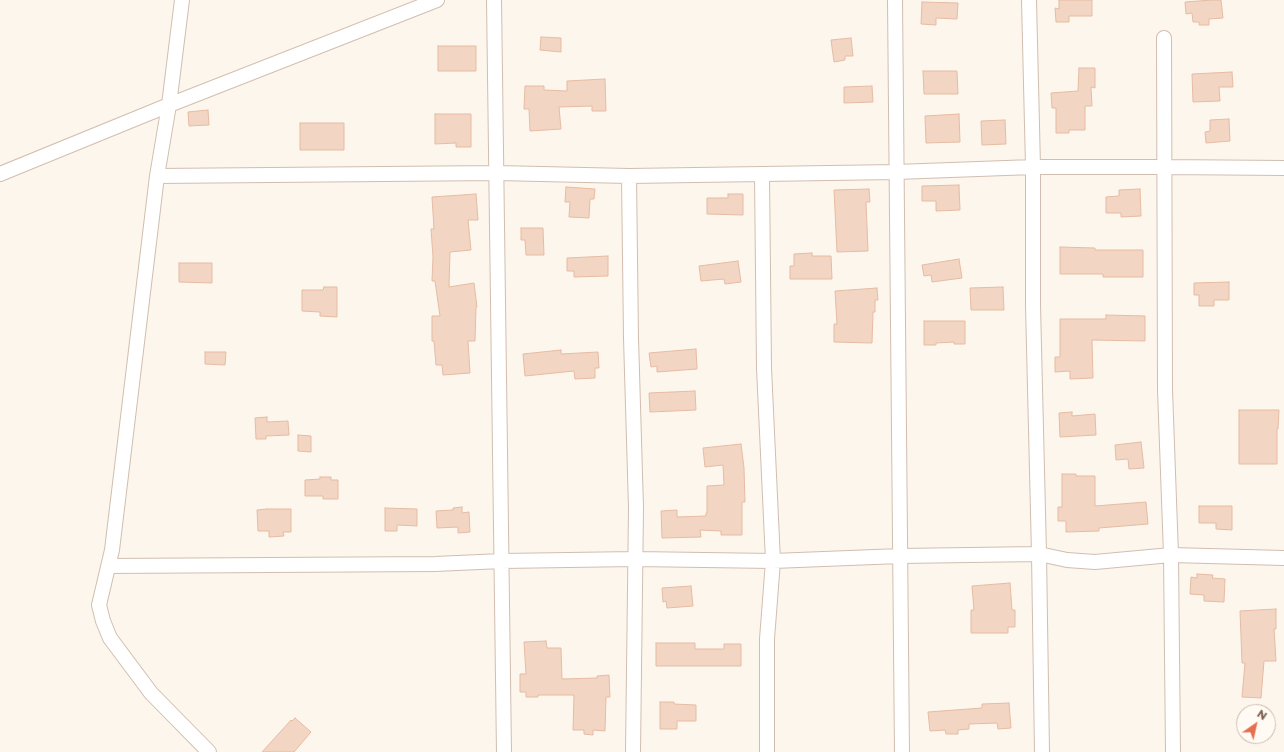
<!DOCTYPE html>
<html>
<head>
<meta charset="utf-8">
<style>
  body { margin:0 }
  #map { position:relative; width:1284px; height:752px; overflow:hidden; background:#fdf6ec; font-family:Montserrat,sans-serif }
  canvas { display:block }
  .north { position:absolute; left:1236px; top:704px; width:40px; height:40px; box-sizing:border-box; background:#fffaf3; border:1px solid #cabbb1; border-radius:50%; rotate:34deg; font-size:11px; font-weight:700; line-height:16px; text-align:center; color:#7a5c4d }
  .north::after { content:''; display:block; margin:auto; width:14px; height:18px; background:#e76f51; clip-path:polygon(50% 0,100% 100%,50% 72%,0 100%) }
</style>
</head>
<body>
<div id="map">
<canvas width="1284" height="752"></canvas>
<div class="north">N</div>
</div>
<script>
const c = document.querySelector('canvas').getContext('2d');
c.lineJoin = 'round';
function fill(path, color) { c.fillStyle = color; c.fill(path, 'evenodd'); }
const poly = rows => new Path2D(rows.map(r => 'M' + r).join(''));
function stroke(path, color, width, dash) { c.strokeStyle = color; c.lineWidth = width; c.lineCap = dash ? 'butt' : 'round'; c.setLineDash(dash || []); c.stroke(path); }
const building = poly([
  [1059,0,1092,0,1092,16,1069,16,1069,22,1056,22,1055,8,1059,9,1059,0],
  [1212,0,1221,0,1223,18,1209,19,1209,25,1199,25,1199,22,1193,22,1192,13,1186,14,1185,2,1212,0],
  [922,2,958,3,957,19,936,18,936,25,921,24,922,2],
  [541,37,561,38,561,52,540,50,541,37],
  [851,38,853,56,845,56,845,60,834,62,831,40,851,38],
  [438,46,476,46,476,71,438,71,438,46],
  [1079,68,1095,68,1095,88,1091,87,1092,106,1085,106,1085,130,1069,130,1069,133,1056,133,1056,108,1052,108,1051,93,1078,91,1079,68],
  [923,71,957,71,958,94,924,94,923,71],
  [1232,72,1233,87,1219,87,1220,101,1193,102,1192,74,1232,72],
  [605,79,606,111,592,111,592,106,559,107,561,129,530,131,529,109,524,109,525,86,544,86,544,90,567,91,567,81,605,79],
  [872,86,873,102,844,103,844,87,872,86],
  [208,110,209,125,189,126,188,112,208,110],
  [435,114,471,114,471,147,456,147,456,143,435,144,435,114],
  [959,114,960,142,926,143,925,116,959,114],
  [1229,119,1230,141,1206,143,1205,132,1210,131,1210,120,1229,119],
  [1005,120,1006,144,982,145,981,121,1005,120],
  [300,123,344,123,344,150,300,150,300,123],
  [959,185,960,210,936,211,936,201,922,201,922,186,959,185],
  [566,187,595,189,594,199,590,199,589,218,569,217,570,202,565,202,566,187],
  [869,189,870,202,866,202,868,251,837,252,834,190,869,189],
  [1140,189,1141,216,1121,217,1121,213,1106,213,1106,197,1119,196,1119,190,1140,189],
  [476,194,478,220,468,220,471,250,450,252,449,287,474,283,477,307,476,307,475,341,468,341,470,373,443,375,442,365,436,365,434,341,432,341,432,316,440,316,435,281,432,281,433,257,431,229,434,229,432,197,476,194],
  [728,194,743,194,743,215,707,214,707,198,728,198,728,194],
  [521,228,543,228,544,255,526,255,525,240,521,240,521,228],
  [1060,247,1095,248,1095,250,1143,250,1143,277,1103,277,1103,274,1060,274,1060,247],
  [812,253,812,256,831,256,832,279,790,279,790,266,794,266,794,254,812,253],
  [608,256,608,276,574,277,574,271,567,271,567,258,608,256],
  [959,259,962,278,932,282,931,275,924,276,922,265,959,259],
  [738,261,741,282,725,284,724,279,701,281,699,266,738,261],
  [179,263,212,263,212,283,179,282,179,263],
  [1229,282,1229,300,1214,300,1214,306,1199,306,1199,295,1194,295,1194,283,1229,282],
  [324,287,337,287,337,317,320,316,320,312,302,311,302,290,323,290,324,287],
  [1003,287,1004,310,971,310,970,288,1003,287],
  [877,288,878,300,875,300,875,312,873,312,872,343,834,342,834,324,837,324,835,291,877,288],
  [1106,315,1145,316,1145,341,1092,340,1093,378,1070,379,1070,371,1055,372,1055,357,1060,357,1060,319,1106,319,1106,315],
  [924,321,965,321,965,344,954,344,954,342,936,343,936,345,924,345,924,321],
  [696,349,697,369,657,372,657,366,651,367,649,353,696,349],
  [561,350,561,354,598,352,599,368,595,368,595,378,575,379,574,371,525,376,523,354,561,350],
  [205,352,226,352,225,365,205,364,205,352],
  [695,391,696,410,650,412,649,393,695,391],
  [1239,410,1279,410,1278,429,1277,429,1277,464,1239,464,1239,410],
  [1072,412,1072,416,1095,414,1096,435,1060,437,1059,413,1072,412],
  [267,417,267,422,288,421,289,435,266,436,266,439,256,439,255,418,267,417],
  [298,435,311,436,311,452,298,451,298,435],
  [1141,442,1144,468,1129,469,1128,459,1116,460,1115,445,1141,442],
  [741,444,744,468,745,502,742,502,742,535,721,535,721,531,700,530,701,537,662,538,661,511,677,510,677,517,706,516,706,513,707,513,707,486,724,485,723,465,705,467,703,448,741,444],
  [1062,474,1076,474,1076,476,1095,476,1095,506,1146,502,1148,524,1099,528,1099,531,1066,532,1066,521,1058,521,1058,507,1062,507,1062,474],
  [320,477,331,477,331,480,338,480,338,499,323,499,323,496,305,496,305,480,320,479,320,477],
  [1199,506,1232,506,1232,530,1216,529,1216,523,1199,523,1199,506],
  [462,507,462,513,469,512,470,532,458,533,458,527,437,528,436,511,453,510,453,508,462,507],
  [385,508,417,509,417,526,397,525,397,531,385,531,385,508],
  [267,509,291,509,291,532,283,532,284,536,269,537,269,531,258,531,257,510,267,509],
  [1197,574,1213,575,1212,578,1225,579,1224,602,1204,601,1204,595,1190,594,1191,577,1197,578,1197,574],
  [1010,583,1012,610,1015,610,1015,627,1008,627,1008,633,971,633,971,610,974,610,972,586,1010,583],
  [691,586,693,606,667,608,666,601,663,602,662,588,691,586],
  [1276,609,1276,629,1274,629,1276,661,1264,661,1261,698,1242,697,1245,663,1242,663,1240,611,1276,609],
  [546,641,547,648,561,648,562,679,597,678,597,676,609,675,610,697,606,697,605,731,593,730,593,735,584,734,584,730,573,730,574,695,538,695,538,697,526,697,526,692,520,692,520,674,526,674,524,642,546,641],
  [656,643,695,643,695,649,724,649,724,644,741,644,741,666,656,666,656,643],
  [660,702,674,702,674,704,696,705,696,721,677,721,677,729,660,729,660,702],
  [1009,703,1011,728,998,729,997,723,969,724,969,729,958,730,958,734,946,734,945,730,930,731,928,712,982,708,982,704,1009,703],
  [295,718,311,732,294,752,262,752,291,720,292,721,295,718]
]);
fill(building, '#f3d5c3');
stroke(building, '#e6bba3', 1);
const minor = poly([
  [182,0,169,105,157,176,112,550,99,605,103,621,110,638,151,693,209,752],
  [494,0,504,752],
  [895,0,902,752],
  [1029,0,1033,167,1033,305,1039,554,1042,752],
  [1164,38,1165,390,1171,555,1173,752],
  [0,174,169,105,437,0],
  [762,174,764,368,773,561,767,639,767,752],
  [157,176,497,173,629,176,896,172,1033,167,1165,167,1284,168],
  [629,176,631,338,636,508,633,752],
  [108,566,435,564,502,561,635,559,773,561,900,556,1039,554,1067,560,1095,562,1171,555,1284,558]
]);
stroke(minor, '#d1beb0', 16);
stroke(minor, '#fff', 14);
</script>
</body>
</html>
